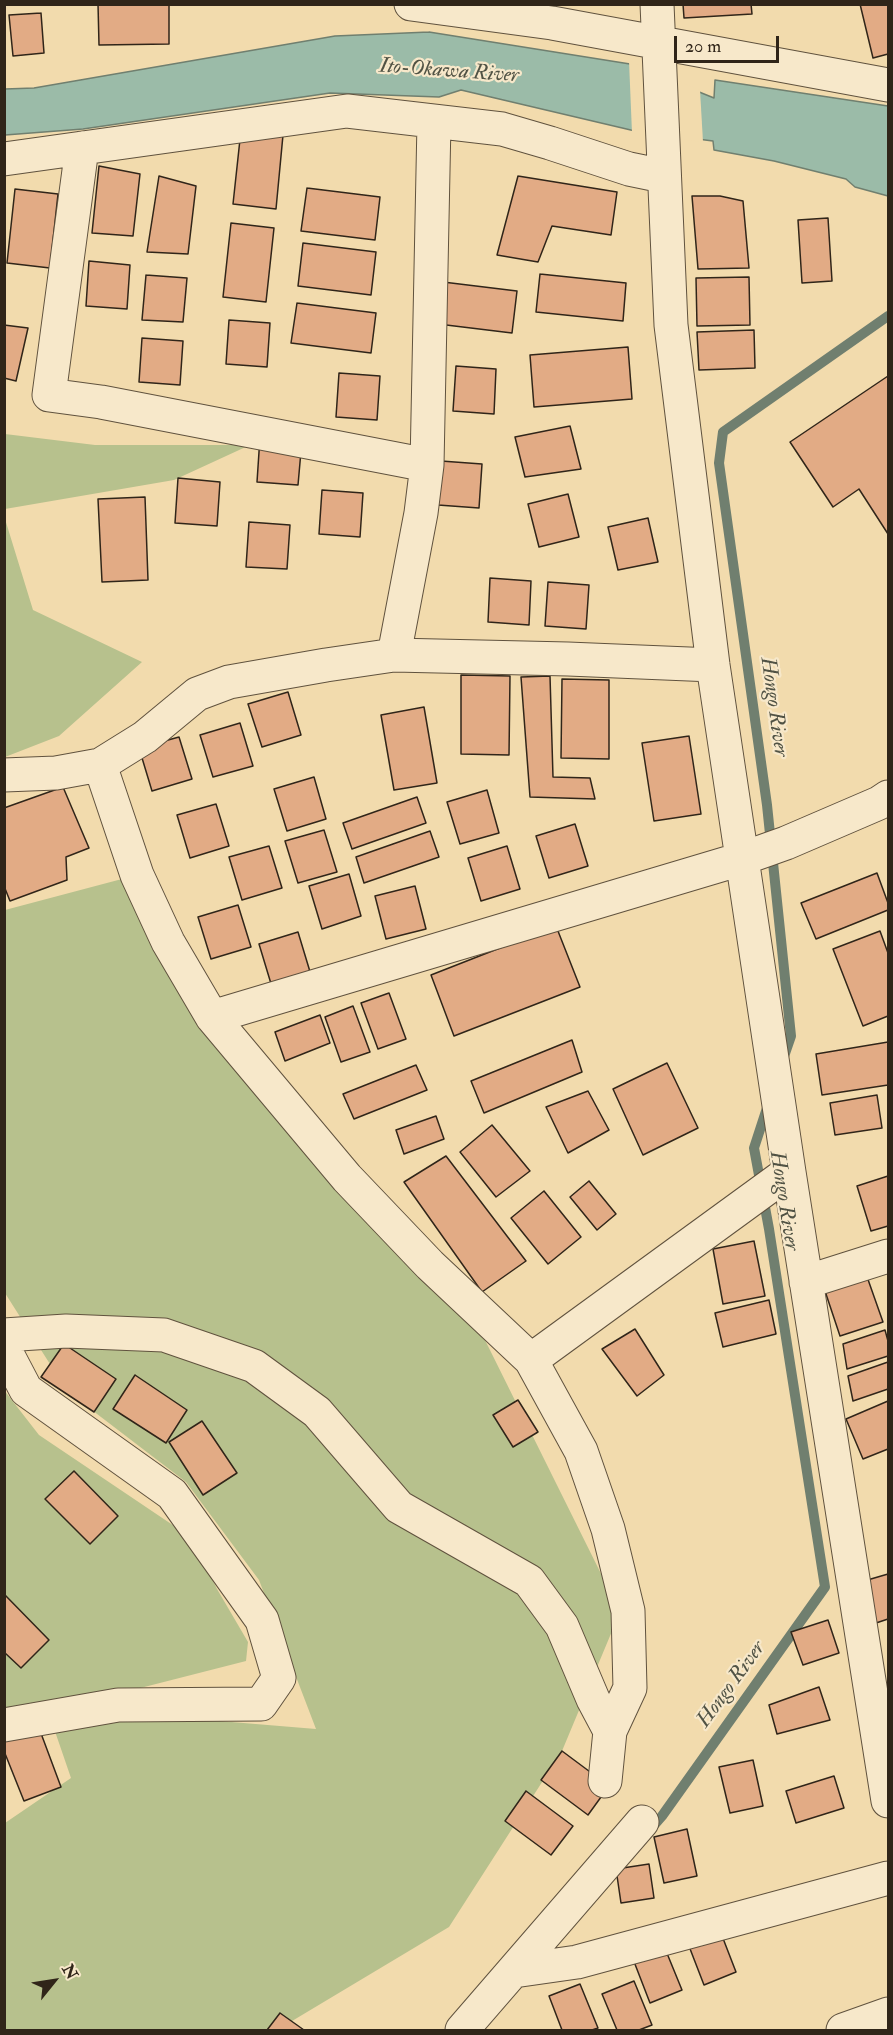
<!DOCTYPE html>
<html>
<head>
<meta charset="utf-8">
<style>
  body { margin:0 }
  #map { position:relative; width:893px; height:2035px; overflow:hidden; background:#f2dbad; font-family:"IM FELL Double Pica",serif }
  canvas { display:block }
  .frame { position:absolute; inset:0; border:6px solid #302519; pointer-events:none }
  .north { position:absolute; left:24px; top:1951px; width:60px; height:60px; -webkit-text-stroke:4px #f7e8ca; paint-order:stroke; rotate:60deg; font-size:16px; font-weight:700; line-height:24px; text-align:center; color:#302519 }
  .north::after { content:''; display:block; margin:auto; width:21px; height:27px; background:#302519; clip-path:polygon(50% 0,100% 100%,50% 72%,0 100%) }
  .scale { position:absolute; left:674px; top:36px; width:105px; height:27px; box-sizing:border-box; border:3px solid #302519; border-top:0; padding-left:8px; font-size:18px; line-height:21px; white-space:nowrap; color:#302519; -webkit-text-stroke:4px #f7e8ca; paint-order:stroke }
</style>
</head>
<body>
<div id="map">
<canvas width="893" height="2035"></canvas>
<div class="frame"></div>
<div class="north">N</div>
<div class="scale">20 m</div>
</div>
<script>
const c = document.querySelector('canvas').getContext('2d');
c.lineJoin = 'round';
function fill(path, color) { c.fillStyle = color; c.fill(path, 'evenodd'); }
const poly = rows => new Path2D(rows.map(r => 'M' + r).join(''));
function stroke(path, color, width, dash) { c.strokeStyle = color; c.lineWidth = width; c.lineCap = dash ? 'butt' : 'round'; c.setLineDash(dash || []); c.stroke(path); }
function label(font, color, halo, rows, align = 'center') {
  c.font = font + ' "IM FELL Double Pica",serif'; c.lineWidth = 4.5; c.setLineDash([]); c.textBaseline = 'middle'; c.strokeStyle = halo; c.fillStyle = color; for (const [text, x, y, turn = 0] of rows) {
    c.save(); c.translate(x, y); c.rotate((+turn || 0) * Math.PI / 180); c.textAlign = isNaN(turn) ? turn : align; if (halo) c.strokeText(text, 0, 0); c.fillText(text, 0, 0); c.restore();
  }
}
fill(poly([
  [5,434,95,445,250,445,174,480,5,509],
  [5,519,33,610,142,662,59,736,5,757],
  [137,875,164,933,482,1334,620,1612,562,1751,449,1927,277,2030,5,2030,5,1823,71,1778,48,1711,5,1710,4,1390,39,1435,192,1538,217,1589,248,1642,246,1661,62,1708,316,1729,259,1580,186,1482,67,1391,5,1293,5,910]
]), '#b7c18d');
const water = poly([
  [429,32,630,64,714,98,715,80,888,106,888,196,855,187,846,179,774,161,714,150,713,141,635,131,461,90,439,97,330,93,83,129,5,135,5,89,34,88,335,36,429,32]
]);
fill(water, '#9bbba8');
stroke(water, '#707f6f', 1.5);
fill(poly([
  [629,61,700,90,703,142,632,133]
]), '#f2dbad');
stroke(poly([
  [782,1062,791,1036,767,805,719,463,723,432,888,316],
  [649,1831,662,1816,825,1587,769,1229,754,1148,768,1105]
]), '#707f6f', 10);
const building = poly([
  [98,4,169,4,169,44,99,45,98,4],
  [683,4,751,4,752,14,684,18,683,4],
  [860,4,888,4,888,54,873,58,860,4],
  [41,13,44,53,13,56,9,15,41,13],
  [241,130,283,135,276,209,233,204,241,130],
  [99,166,140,174,133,236,92,233,99,166],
  [159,176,196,186,188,254,147,252,159,176],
  [518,176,617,192,611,235,552,226,538,262,497,255,518,176],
  [307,188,380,197,375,240,301,231,307,188],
  [15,189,58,194,50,268,7,263,15,189],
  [692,196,720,196,743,201,749,268,698,269,692,196],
  [828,218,832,281,802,283,798,220,828,218],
  [231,223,274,228,266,302,223,297,231,223],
  [303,243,376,252,371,295,298,286,303,243],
  [89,261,130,265,127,309,86,306,89,261],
  [540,274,626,283,623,321,536,312,540,274],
  [146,275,187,278,183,322,142,320,146,275],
  [749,277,750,325,697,326,696,278,749,277],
  [443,282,517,291,512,333,438,324,443,282],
  [297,303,376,313,371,353,291,343,297,303],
  [229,320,270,323,267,367,226,364,229,320],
  [4,325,28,328,16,381,4,378,4,325],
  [754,330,755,368,699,370,697,332,754,330],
  [142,338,183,341,180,385,139,382,142,338],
  [628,347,632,399,534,407,530,355,628,347],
  [456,366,496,369,494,414,453,411,456,366],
  [339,373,380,376,377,420,336,417,339,373],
  [888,376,888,534,859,489,833,507,790,442,888,376],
  [570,426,581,469,525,477,515,437,570,426],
  [260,437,302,440,298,485,257,482,260,437],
  [441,461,482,464,479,508,438,505,441,461],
  [178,478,220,482,217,526,175,523,178,478],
  [322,490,363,493,360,537,319,534,322,490],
  [568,494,579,537,539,547,528,504,568,494],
  [145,497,148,580,102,582,98,499,145,497],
  [648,518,658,562,618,570,608,527,648,518],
  [249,522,290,525,287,569,246,567,249,522],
  [490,578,531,581,529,625,488,622,490,578],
  [548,582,589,585,586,629,545,626,548,582],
  [461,675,510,676,509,755,461,754,461,675],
  [550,676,553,777,590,778,595,799,530,797,521,677,550,676],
  [562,679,609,680,609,759,561,758,562,679],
  [288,692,301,735,262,747,248,704,288,692],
  [424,707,437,783,394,790,381,715,424,707],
  [240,723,253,766,213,777,200,735,240,723],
  [689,736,701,814,654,821,642,743,689,736],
  [179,737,192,779,152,791,139,748,179,737],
  [314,777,326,819,287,831,274,789,314,777],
  [63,787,89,848,66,857,67,880,10,901,4,886,4,808,63,787],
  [487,790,499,833,460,844,447,802,487,790],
  [417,797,426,823,352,849,343,823,417,797],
  [216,804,229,846,190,858,177,815,216,804],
  [575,824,588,866,549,878,536,836,575,824],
  [324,830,337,872,298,883,285,841,324,830],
  [430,831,439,857,364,883,356,857,430,831],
  [269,846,282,888,242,900,229,857,269,846],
  [507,846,520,889,481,901,468,858,507,846],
  [877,873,888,903,888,910,816,939,801,903,877,873],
  [349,874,361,916,322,929,309,886,349,874],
  [415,886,426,929,386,939,375,896,415,886],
  [238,905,251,947,211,959,198,917,238,905],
  [556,926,580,987,454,1036,431,975,556,926],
  [880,931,888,953,888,1016,863,1026,833,949,880,931],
  [298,932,311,975,272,987,259,944,298,932],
  [389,993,406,1039,378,1049,361,1003,389,993],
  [353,1006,370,1052,341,1062,325,1017,353,1006],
  [320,1015,330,1043,285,1061,275,1032,320,1015],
  [572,1040,582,1072,484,1113,471,1081,572,1040],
  [888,1042,888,1085,822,1095,816,1054,888,1042],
  [667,1063,698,1128,643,1155,613,1089,667,1063],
  [416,1065,427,1090,354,1119,343,1094,416,1065],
  [588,1091,609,1130,568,1153,546,1107,588,1091],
  [877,1095,882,1128,835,1135,830,1103,877,1095],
  [436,1116,444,1139,404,1154,396,1130,436,1116],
  [492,1125,530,1171,496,1197,460,1152,492,1125],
  [446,1156,526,1261,482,1292,404,1182,446,1156],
  [888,1176,888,1226,871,1231,857,1186,888,1176],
  [589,1181,616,1214,597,1230,570,1197,589,1181],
  [544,1191,581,1237,548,1264,511,1218,544,1191],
  [754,1241,765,1296,723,1304,713,1249,754,1241],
  [865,1271,883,1322,840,1336,823,1285,865,1271],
  [769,1300,776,1334,723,1347,715,1313,769,1300],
  [635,1329,664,1375,637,1396,602,1349,635,1329],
  [885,1330,888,1341,888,1356,847,1369,843,1344,885,1330],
  [64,1344,116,1379,94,1412,41,1377,64,1344],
  [888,1362,888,1389,853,1401,848,1376,888,1362],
  [135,1375,187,1410,166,1443,113,1409,135,1375],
  [518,1400,538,1432,513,1447,493,1415,518,1400],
  [888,1401,888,1449,863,1459,846,1419,888,1401],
  [202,1421,237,1473,203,1495,169,1442,202,1421],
  [74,1471,118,1516,90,1544,45,1499,74,1471],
  [888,1574,888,1619,876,1623,864,1581,888,1574],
  [5,1595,49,1640,21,1668,4,1652,5,1595],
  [828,1620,839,1653,803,1665,791,1632,828,1620],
  [819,1687,830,1720,777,1734,769,1705,819,1687],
  [39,1728,61,1787,24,1801,4,1751,4,1742,39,1728],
  [562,1751,609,1786,588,1815,541,1780,562,1751],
  [753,1760,763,1806,730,1813,719,1767,753,1760],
  [834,1776,844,1808,796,1823,786,1791,834,1776],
  [526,1791,573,1826,551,1855,505,1821,526,1791],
  [687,1829,697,1876,664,1883,654,1837,687,1829],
  [649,1864,654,1898,621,1903,616,1869,649,1864],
  [719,1928,736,1972,704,1985,687,1941,719,1928],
  [664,1946,682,1990,650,2003,633,1959,664,1946],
  [634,1981,652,2025,639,2030,617,2030,602,1994,634,1981],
  [580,1984,598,2028,592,2030,562,2030,549,1996,580,1984],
  [280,2013,304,2030,267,2030,280,2013]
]);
fill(building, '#e2ab85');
stroke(building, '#302519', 1.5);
const minor = poly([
  [411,4,552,23,888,85],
  [657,4,671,325,713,665,789,1172,888,1801],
  [82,148,49,395,101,402,427,465],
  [4,159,347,111,502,129,550,143,629,169,663,176],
  [394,655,421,513,427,465,434,122],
  [4,775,56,773,100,765,145,737,197,694,229,682,326,665,394,655,568,659,713,665],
  [212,1017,741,859,786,843,879,803,888,797],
  [806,1282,888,1256],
  [4,1335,66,1331,164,1335,254,1366,317,1412,399,1507,529,1581,562,1626,593,1699,610,1731,630,1688,628,1611,608,1529,581,1451,531,1360,430,1265,347,1178,212,1017,168,942,137,875,100,765],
  [4,1348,26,1390,172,1494,262,1620,279,1678,261,1704,118,1705,4,1725],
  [531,1360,789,1172],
  [605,1781,610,1731],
  [514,1971,577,1962,888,1878],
  [462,2030,642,1822],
  [843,2030,888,2014]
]);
stroke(minor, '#60523e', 35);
stroke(minor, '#f7e8ca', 33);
label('italic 21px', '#505244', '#f7e8ca', [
  ["Ito-Okawa River",449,72,4],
  ["Hongo River",773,707,82],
  ["Hongo River",783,1201,81],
  ["Hongo River",732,1685,-54]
]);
</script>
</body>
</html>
